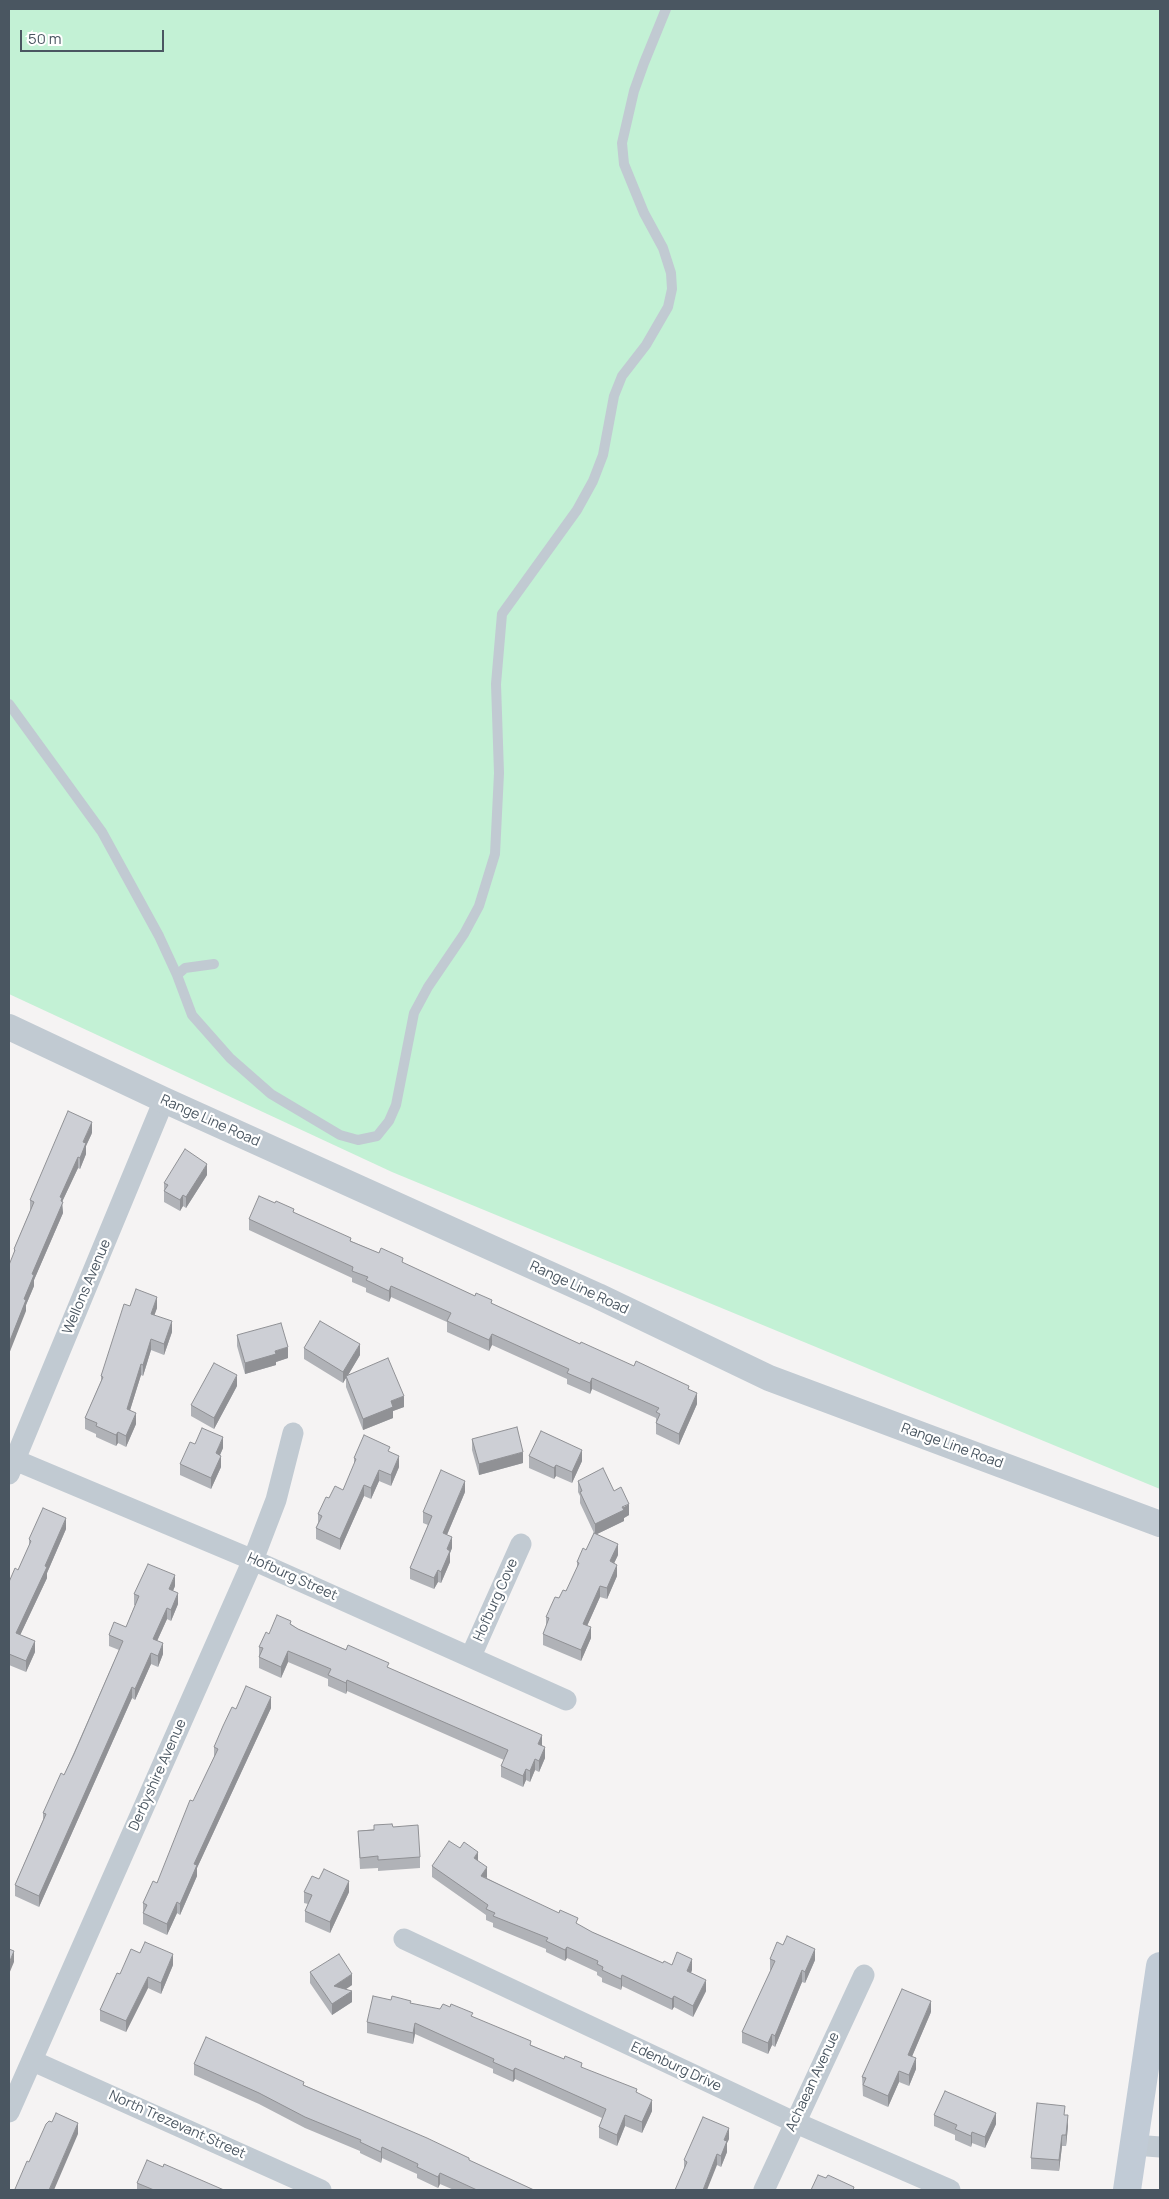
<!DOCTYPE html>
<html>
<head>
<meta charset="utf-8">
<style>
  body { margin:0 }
  #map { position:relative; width:1169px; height:2199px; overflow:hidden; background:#f5f3f3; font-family:Manrope,sans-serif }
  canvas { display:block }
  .frame { position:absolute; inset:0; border:10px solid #4a5661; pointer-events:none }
  .scale { position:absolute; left:20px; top:30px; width:144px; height:22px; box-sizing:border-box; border:2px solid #4a5661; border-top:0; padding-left:6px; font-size:15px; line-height:18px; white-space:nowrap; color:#4a5661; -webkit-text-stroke:4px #fff; paint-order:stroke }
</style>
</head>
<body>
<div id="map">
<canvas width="1169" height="2199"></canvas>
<div class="frame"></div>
<div class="scale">50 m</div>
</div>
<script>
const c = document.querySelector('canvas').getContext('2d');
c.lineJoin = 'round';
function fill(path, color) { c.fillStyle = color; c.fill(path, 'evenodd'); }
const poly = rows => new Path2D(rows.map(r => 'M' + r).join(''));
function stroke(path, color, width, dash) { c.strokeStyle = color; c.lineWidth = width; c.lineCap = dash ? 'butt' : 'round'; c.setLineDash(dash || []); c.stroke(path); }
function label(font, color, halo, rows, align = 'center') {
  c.font = font + ' Manrope,sans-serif'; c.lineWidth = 4.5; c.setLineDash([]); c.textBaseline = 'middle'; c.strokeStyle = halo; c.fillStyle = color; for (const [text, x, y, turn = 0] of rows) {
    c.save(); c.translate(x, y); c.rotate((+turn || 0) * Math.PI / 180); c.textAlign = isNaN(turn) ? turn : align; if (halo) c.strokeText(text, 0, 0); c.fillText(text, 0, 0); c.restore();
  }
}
fill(poly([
  [9,9,1160,9,1160,1489,392,1172,9,994]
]), '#c3f1d5');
stroke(poly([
  [9,704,102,832,159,936,177,975,185,968,214,964],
  [177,975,192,1015,230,1058,271,1094,340,1135,358,1140,377,1136,389,1121,396,1105,414,1013,428,987,464,934,479,906,495,854,499,773,496,684,502,614,577,510,593,481,603,455,614,396,622,376,646,345,668,307,672,289,671,273,663,248,644,213,624,164,622,143,634,91,644,63,666,9]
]), '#c1cad2', 10);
stroke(poly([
  [15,1460,253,1560,566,1700],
  [9,1474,164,1100],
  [471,1656,521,1544],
  [404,1939,794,2122,950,2190],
  [33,2061,321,2190],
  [9,2112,253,1560,276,1500,293,1433],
  [1134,2145,1160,2147],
  [764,2190,864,1975]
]), '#c1cad2', 21);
stroke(poly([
  [9,1027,164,1100,598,1296,769,1378,1160,1524]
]), '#c1cad2', 26);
stroke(poly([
  [1127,2190,1160,1966]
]), '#c1cbd6', 28);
fill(poly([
  [92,1133,86,1146,86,1154,80,1169,78,1168,62,1202,63,1213,34,1280,34,1286,26,1305,26,1311,14,1254,14,1249,30,1211,30,1200],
  [207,1175,186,1208,183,1206,180,1211,164,1202,164,1183],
  [275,1203,351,1241,379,1253,403,1263,580,1344,689,1389,697,1404,679,1445,656,1434,656,1418,592,1389,590,1394,567,1384,567,1379,492,1345,489,1351,447,1332,447,1322,391,1297,389,1302,366,1292,366,1288,352,1282,352,1278,249,1230,249,1219],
  [130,1306,157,1308,154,1315,172,1332,164,1355,151,1350,143,1376,141,1375,130,1410,136,1424,126,1447,118,1443,116,1446,96,1437,96,1434,85,1429,85,1418,101,1381,101,1376],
  [237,1335,288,1358,276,1362,276,1365,245,1374,237,1346],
  [304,1348,360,1355,348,1375,404,1407,393,1411,393,1418,363,1430,346,1387,346,1378,343,1383,304,1359],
  [237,1386,214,1429,191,1416,191,1405],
  [472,1439,523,1463,479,1475,472,1450],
  [195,1444,223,1448,220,1455,221,1467,211,1489,180,1475,180,1464],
  [390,1452,399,1467,391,1486,379,1481,371,1499,364,1496,340,1550,316,1539,316,1528,318,1523,318,1514,329,1498,343,1490,354,1465,354,1458],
  [529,1456,582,1461,572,1483,556,1476,554,1479,529,1468],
  [578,1481,614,1491,629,1515,624,1518,624,1521,597,1534,618,1555,614,1563,617,1576,607,1599,600,1597,587,1626,591,1638,581,1661,543,1645,543,1634,546,1627,546,1617,559,1598,566,1591,577,1569,577,1562,586,1550,594,1533,580,1503,580,1496,578,1492],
  [465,1492,447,1535,452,1548,450,1553,450,1562,441,1583,438,1582,434,1589,410,1579,410,1568,428,1525,423,1523,423,1512],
  [66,1529,47,1573,47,1578,20,1635,35,1652,26,1672,9,1665,9,1582,18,1570,29,1546,29,1539],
  [175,1586,173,1591,178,1604,171,1621,167,1619,157,1641,163,1654,158,1667,151,1664,135,1700,132,1698,39,1907,15,1896,15,1885,43,1820,43,1813,64,1775,119,1650,109,1646,109,1635,126,1627,135,1605,134,1605,134,1594],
  [291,1624,298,1629,389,1668,542,1745,545,1758,539,1772,535,1770,530,1782,526,1780,523,1787,501,1777,501,1766,504,1760,347,1691,346,1694,328,1686,328,1679,288,1662,281,1678,259,1668,259,1647],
  [271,1708,197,1868,197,1876,180,1915,177,1913,167,1935,143,1924,143,1903,157,1883,214,1757,214,1747,236,1709],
  [393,1827,420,1857,420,1868,378,1871,378,1868,360,1869,358,1831],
  [478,1861,487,1878,592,1932,663,1963,672,1965,692,1970,691,1973,706,1991,693,2017,674,2007,672,2010,622,1986,621,1990,602,1982,602,1978,597,1975,597,1972,567,1958,565,1961,546,1952,546,1949,493,1927,493,1923,486,1920,486,1915,432,1877,432,1866],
  [304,1892,349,1892,330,1933,305,1922,305,1911,308,1904,304,1903],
  [770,1959,815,1960,805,1983,802,1982,775,2047,772,2045,768,2054,742,2043,742,2032,771,1970,770,1970],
  [173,1965,161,1994,148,1988,126,2032,100,2021,100,2010,120,1974],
  [310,1972,352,1985,346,1989,352,2002,332,2015,310,1983],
  [391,2000,473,2017,531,2045,637,2093,652,2111,642,2133,625,2126,617,2146,599,2138,599,2127,602,2118,515,2079,513,2082,493,2073,493,2069,415,2034,413,2044,367,2033,367,2022],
  [931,2012,912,2056,916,2069,909,2086,899,2082,888,2107,863,2096,862,2077],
  [194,2064,304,2085,534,2190,454,2190,440,2184,438,2188,417,2178,417,2174,382,2158,381,2163,360,2153,360,2151,305,2128,259,2104,194,2075],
  [934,2115,996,2124,985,2148,972,2143,971,2147,955,2140,955,2135,934,2126],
  [1065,2115,1068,2126,1066,2146,1062,2146,1059,2171,1031,2169,1031,2158],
  [729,2139,727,2143,727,2152,721,2167,717,2165,684,2169,684,2160],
  [163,2167,224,2190,137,2190,137,2183]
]), '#b0b2b7');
fill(poly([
  [92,1122,92,1133,86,1146,86,1154,80,1169,80,1158,83,1142],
  [78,1157,78,1168,62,1202,63,1213,34,1280,34,1286,26,1305,26,1311,9,1354,9,1343,32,1274,60,1197],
  [207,1164,207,1175,186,1208,186,1197],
  [183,1195,183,1206,180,1211,180,1200],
  [391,1286,391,1297,389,1302,389,1291],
  [157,1297,157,1308,151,1325,151,1314],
  [172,1321,172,1332,164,1355,164,1344],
  [492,1334,492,1345,489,1351,489,1340],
  [151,1339,151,1350,143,1376,143,1365],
  [360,1344,360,1355,347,1377,346,1376,346,1378,343,1383,343,1372],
  [288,1347,288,1358,276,1362,276,1365,245,1374,245,1363,275,1351],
  [141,1364,141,1375,127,1420,127,1409],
  [237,1375,237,1386,214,1429,214,1418],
  [592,1378,592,1389,590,1394,590,1383],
  [697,1393,697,1404,679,1445,679,1434],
  [404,1396,404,1407,393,1411,393,1418,363,1430,363,1419,391,1401],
  [136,1413,136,1424,126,1447,126,1436],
  [118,1432,118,1443,116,1446,116,1435],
  [223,1437,223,1448,216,1464,216,1453],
  [582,1450,582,1461,572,1483,572,1472],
  [523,1452,523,1463,479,1475,479,1464],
  [221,1456,221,1467,211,1489,211,1478],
  [399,1456,399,1467,391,1486,391,1475],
  [556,1465,556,1476,554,1479,554,1468],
  [379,1470,379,1481,371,1499,371,1488],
  [465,1481,465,1492,443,1544,443,1533],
  [364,1485,364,1496,340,1550,340,1539],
  [629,1504,629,1515,624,1518,624,1521,595,1535,595,1524],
  [66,1518,66,1529,47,1573,47,1578,16,1644,16,1633],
  [452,1537,452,1548,450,1553,450,1562,441,1583,441,1572,447,1549],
  [618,1544,618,1555,610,1572,610,1561],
  [617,1565,617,1576,607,1599,607,1588],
  [438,1570,438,1582,434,1589,434,1578],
  [175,1575,175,1586,169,1600,169,1589],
  [600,1586,600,1597,583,1635,583,1624],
  [178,1593,178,1604,171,1621,171,1610],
  [167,1608,167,1619,153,1650,153,1639],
  [591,1627,591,1638,581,1661,581,1650],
  [35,1641,35,1652,26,1672,26,1661],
  [163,1643,163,1654,158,1667,158,1656],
  [288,1651,288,1662,281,1678,281,1667],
  [151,1653,151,1664,135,1700,135,1689],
  [347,1680,347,1691,346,1694,346,1683],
  [132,1687,132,1698,39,1907,39,1896],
  [271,1697,271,1708,197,1868,197,1876,180,1915,180,1904,194,1864],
  [542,1735,542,1746,538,1744],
  [545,1747,545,1758,539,1772,539,1761],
  [535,1759,535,1770,530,1782,530,1771],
  [526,1769,526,1780,523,1787,523,1776],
  [478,1852,478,1863,474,1858],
  [487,1867,487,1878,481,1876],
  [349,1881,349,1892,330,1933,330,1922],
  [177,1902,177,1913,167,1935,167,1924],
  [567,1947,567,1958,565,1961,565,1950],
  [815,1949,815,1960,805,1983,805,1972],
  [14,1951,14,1962,9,1974,9,1963],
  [173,1954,173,1965,161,1994,161,1983],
  [692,1959,692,1970,687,1982,687,1971],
  [802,1970,802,1982,775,2047,775,2036],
  [352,1974,352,1985,334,1997,334,1986],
  [622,1975,622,1986,621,1990,621,1979],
  [148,1977,148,1988,126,2032,126,2021],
  [706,1980,706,1991,693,2017,693,2006],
  [352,1991,352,2002,332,2015,332,2004],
  [674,1996,674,2007,672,2010,672,1999],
  [931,2001,931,2012,908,2066,908,2055],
  [415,2023,415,2034,413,2044,413,2033],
  [772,2034,772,2045,768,2054,768,2043],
  [916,2058,916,2069,909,2086,909,2075],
  [515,2068,515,2079,513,2082,513,2071],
  [899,2071,899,2082,888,2107,888,2096],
  [652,2100,652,2111,642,2133,642,2122],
  [996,2113,996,2124,985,2148,985,2137],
  [625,2115,625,2126,617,2146,617,2135],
  [1068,2115,1068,2126,1066,2146,1066,2135],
  [78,2123,78,2134,54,2190,49,2190],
  [729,2128,729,2139,727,2143,727,2152,721,2167,721,2156,724,2140],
  [972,2132,972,2143,971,2147,971,2136],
  [1062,2135,1062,2146,1059,2171,1059,2160],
  [382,2147,382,2158,381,2163,381,2152],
  [717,2154,717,2165,707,2190,703,2190],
  [440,2173,440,2184,438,2188,438,2177]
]), '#909195');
const building = poly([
  [68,1111,92,1122,83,1142,86,1143,80,1158,78,1157,60,1197,62,1198,61,1201,63,1202,32,1274,34,1275,24,1299,26,1300,9,1343,9,1265,15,1250,14,1249,34,1202,30,1200,68,1111],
  [185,1149,207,1164,186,1197,183,1195,180,1200,164,1191,168,1185,164,1183,185,1149],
  [259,1196,275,1203,276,1201,294,1209,293,1212,351,1238,350,1241,379,1253,381,1248,403,1258,402,1262,475,1296,476,1293,492,1300,491,1303,580,1344,581,1342,634,1366,636,1361,689,1386,688,1389,697,1393,679,1434,656,1423,660,1414,656,1412,659,1408,592,1378,590,1383,567,1373,569,1369,492,1334,489,1340,447,1321,451,1313,391,1286,389,1291,366,1280,368,1277,352,1271,353,1267,249,1219,259,1196],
  [136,1289,157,1297,151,1314,172,1321,164,1344,151,1339,143,1365,141,1364,127,1409,136,1413,126,1436,118,1432,116,1435,96,1426,97,1423,85,1418,103,1377,101,1376,124,1304,130,1306,136,1289],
  [320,1321,360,1344,343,1372,304,1348,320,1321],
  [281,1323,288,1347,275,1351,276,1354,245,1363,237,1335,281,1323],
  [388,1358,404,1396,391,1401,393,1407,363,1419,346,1376,388,1358],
  [214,1363,237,1375,214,1418,191,1405,214,1363],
  [517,1427,523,1452,479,1464,472,1439,517,1427],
  [202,1428,223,1437,216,1453,221,1456,211,1478,180,1464,190,1442,195,1444,202,1428],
  [541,1431,582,1450,572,1472,556,1465,554,1468,529,1456,541,1431],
  [364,1435,390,1447,388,1451,399,1456,391,1475,379,1470,371,1488,364,1485,340,1539,316,1528,322,1516,318,1514,326,1497,329,1498,335,1486,343,1490,356,1459,354,1458,364,1435],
  [603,1468,614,1491,621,1487,629,1504,622,1507,624,1510,595,1524,580,1492,582,1491,578,1481,603,1468],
  [441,1470,465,1481,443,1533,452,1537,447,1549,450,1551,441,1572,438,1570,434,1578,410,1568,432,1516,423,1512,441,1470],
  [43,1508,66,1518,45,1566,47,1567,16,1633,35,1641,26,1661,9,1654,9,1582,15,1568,18,1570,31,1541,29,1539,43,1508],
  [594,1533,618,1544,610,1561,617,1565,607,1588,600,1586,583,1624,591,1627,581,1650,543,1634,549,1618,546,1617,555,1597,559,1598,563,1590,566,1591,579,1563,577,1562,583,1548,586,1550,594,1533],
  [148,1564,175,1575,169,1589,178,1593,171,1610,167,1608,153,1639,163,1643,158,1656,151,1653,135,1689,132,1687,39,1896,15,1885,46,1814,43,1813,61,1773,64,1775,74,1754,123,1641,109,1635,114,1622,126,1627,139,1596,134,1594,148,1564],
  [277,1615,291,1621,290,1624,298,1629,346,1650,348,1645,357,1649,389,1663,387,1667,542,1735,538,1744,545,1747,539,1761,535,1759,530,1771,526,1769,523,1776,501,1766,508,1750,347,1680,346,1683,328,1675,331,1669,288,1651,281,1667,259,1657,263,1648,259,1647,266,1632,269,1634,277,1615],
  [246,1686,271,1697,194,1864,197,1865,180,1904,177,1902,167,1924,143,1913,147,1905,143,1903,153,1881,157,1883,190,1800,193,1801,218,1749,214,1747,223,1726,232,1707,236,1709,246,1686],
  [392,1824,393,1827,418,1825,420,1857,378,1860,378,1856,360,1858,358,1831,374,1830,374,1825,392,1824],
  [449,1841,460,1848,464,1842,478,1852,474,1858,487,1867,481,1876,559,1913,560,1910,578,1918,576,1923,592,1932,663,1963,664,1961,672,1965,677,1952,692,1959,687,1971,706,1980,693,2006,674,1996,672,1999,622,1975,621,1979,602,1970,603,1967,597,1964,598,1961,567,1947,565,1950,546,1941,548,1938,493,1916,495,1913,486,1909,488,1905,432,1866,449,1841],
  [324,1869,349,1881,330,1922,305,1911,312,1895,304,1892,312,1876,319,1879,324,1869],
  [787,1936,815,1949,805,1972,802,1970,775,2036,772,2034,768,2043,742,2032,775,1961,770,1959,777,1942,783,1945,787,1936],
  [145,1942,173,1954,161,1983,148,1977,126,2021,100,2010,117,1973,120,1974,131,1949,140,1953,145,1942],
  [9,1949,14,1951,9,1963,9,1949],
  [339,1954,352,1974,334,1986,352,1991,332,2004,310,1972,339,1954],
  [902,1989,931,2001,908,2055,916,2058,909,2075,899,2071,888,2096,863,2085,866,2078,862,2077,902,1989],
  [373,1996,391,2000,392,1996,411,2001,410,2003,440,2009,443,2004,450,2007,451,2004,473,2013,471,2016,531,2041,530,2045,564,2059,565,2056,582,2063,581,2067,637,2089,636,2092,652,2100,642,2122,625,2115,617,2135,599,2127,606,2109,515,2068,513,2071,493,2062,494,2059,415,2023,413,2033,367,2022,373,1996],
  [206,2037,304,2082,303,2085,427,2138,469,2158,469,2160,534,2190,477,2190,440,2173,438,2177,417,2167,418,2164,382,2147,381,2152,360,2142,361,2140,305,2117,259,2093,194,2064,206,2037],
  [945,2091,996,2113,985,2137,972,2132,971,2136,955,2129,957,2125,934,2115,945,2091],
  [1037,2103,1065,2106,1064,2115,1068,2115,1066,2135,1062,2135,1059,2160,1031,2158,1037,2103],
  [56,2113,78,2123,49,2190,17,2190,15,2189,27,2161,29,2162,46,2124,49,2121,52,2122,56,2113],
  [703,2117,729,2128,724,2140,727,2141,721,2156,717,2154,703,2190,675,2190,687,2162,684,2160,703,2117],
  [147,2160,163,2167,164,2164,224,2190,154,2190,137,2183,147,2160],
  [818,2175,826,2178,828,2175,854,2187,853,2190,811,2190,818,2175]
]);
fill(building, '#cdcfd5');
stroke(building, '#909195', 1);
label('14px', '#4a5661', '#fff', [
  ["Range Line Road",210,1121,24],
  ["Wellons Avenue",87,1287,-67],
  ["Range Line Road",579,1288,25],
  ["Range Line Road",952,1446,20],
  ["Hofburg Street",292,1577,24],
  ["Hofburg Cove",496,1600,-66],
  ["Derbyshire Avenue",158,1775,-66],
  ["Edenburg Drive",676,2067,25],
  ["Achaean Avenue",813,2082,-65],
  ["North Trezevant Street",177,2125,24]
]);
</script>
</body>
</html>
